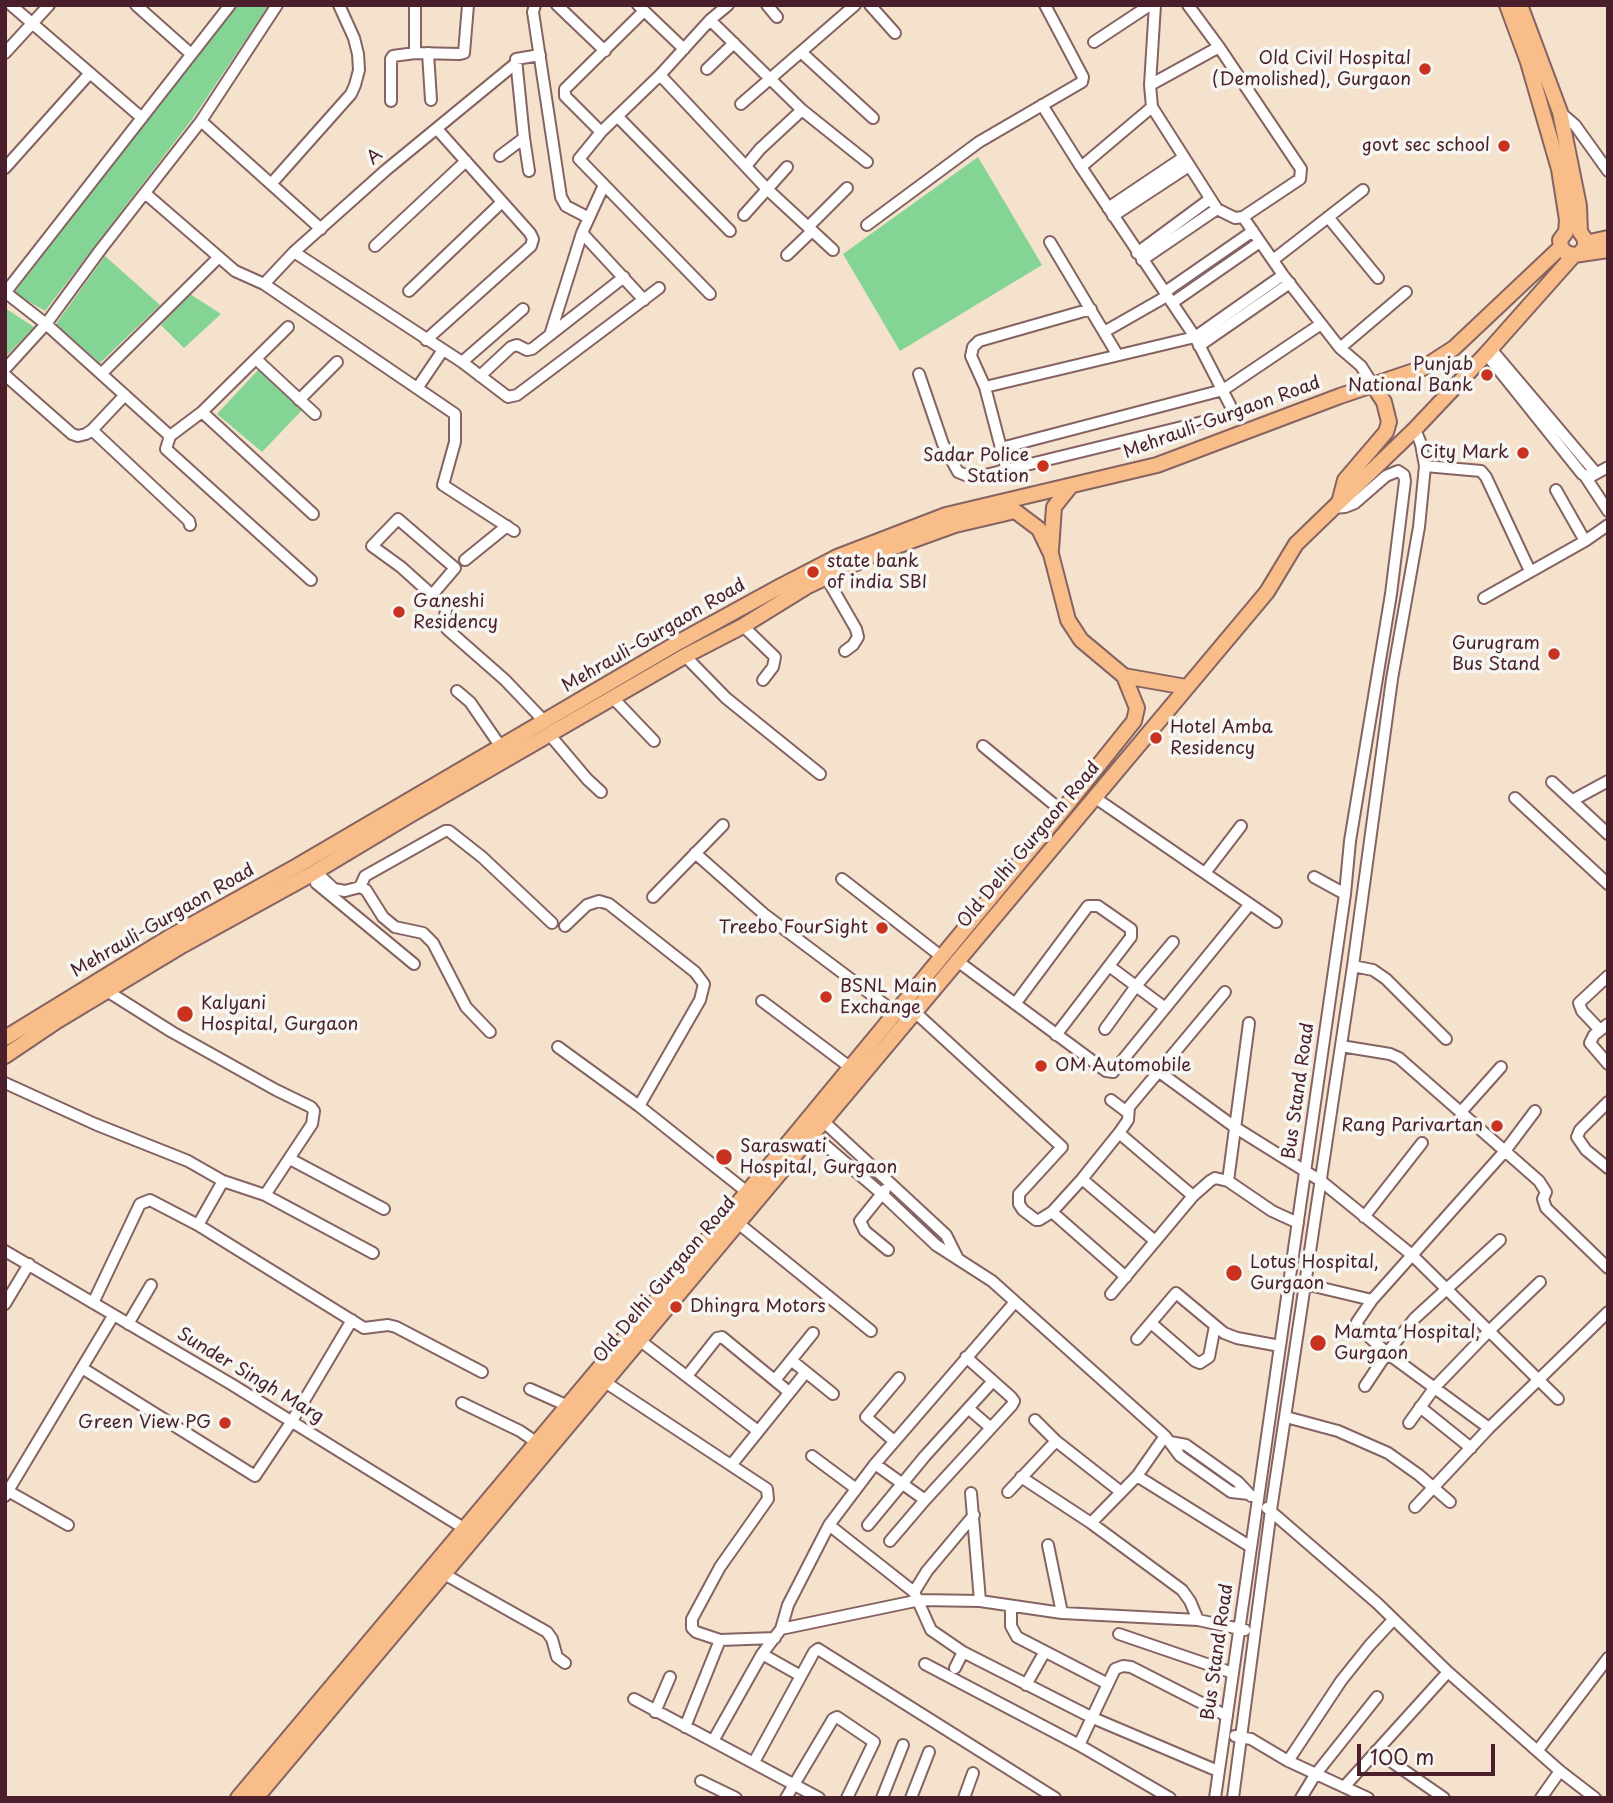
<!DOCTYPE html>
<html>
<head>
<meta charset="utf-8">
<style>
  body { margin:0 }
  #map { position:relative; width:1613px; height:1803px; overflow:hidden; background:#f5e2cc; font-family:"Playpen Sans",sans-serif }
  canvas { display:block }
  .frame { position:absolute; inset:0; border:7px solid #4a1f2b; pointer-events:none }
  .scale { position:absolute; left:1357px; top:1744px; width:138px; height:32px; box-sizing:border-box; border:4px solid #4a1f2b; border-top:0; padding-left:9px; font-size:21px; line-height:24px; white-space:nowrap; color:#4a1f2b; -webkit-text-stroke:5px #f6f6f2; paint-order:stroke }
</style>
</head>
<body>
<div id="map">
<canvas width="1613" height="1803"></canvas>
<div class="frame"></div>
<div class="scale">100 m</div>
</div>
<script>
const c = document.querySelector('canvas').getContext('2d');
c.lineJoin = 'round';
function fill(path, color) { c.fillStyle = color; c.fill(path, 'evenodd'); }
const poly = rows => new Path2D(rows.map(r => 'M' + r).join(''));
function stroke(path, color, width, dash) { c.strokeStyle = color; c.lineWidth = width; c.lineCap = dash ? 'butt' : 'round'; c.setLineDash(dash || []); c.stroke(path); }
function label(font, color, halo, rows, align = 'center') {
  c.font = font + ' "Playpen Sans",sans-serif'; c.lineWidth = 7; c.setLineDash([]); c.textBaseline = 'middle'; c.strokeStyle = halo; c.fillStyle = color; for (const [text, x, y, turn = 0] of rows) {
    c.save(); c.translate(x, y); c.rotate((+turn || 0) * Math.PI / 180); c.textAlign = isNaN(turn) ? turn : align; if (halo) c.strokeText(text, 0, 0); c.fillText(text, 0, 0); c.restore();
  }
}
fill(poly([
  [236,5,269,5,193,118,45,311,14,293],
  [978,157,1042,265,900,351,843,254],
  [105,256,160,305,100,363,56,324],
  [190,294,221,314,184,348,161,325],
  [5,308,34,327,5,357],
  [259,369,305,407,262,452,217,414]
]), '#84d495');
const minor = poly([
  [11,5,142,118],
  [136,5,191,54],
  [415,5,415,53],
  [535,5,533,12,561,197,566,206,589,218],
  [557,5,605,51],
  [638,5,684,49],
  [767,5,777,17],
  [870,5,895,33],
  [1155,5,1150,85,1152,107,1217,209,1235,218,1243,217,1283,275,1340,348,1361,366,1373,385],
  [1188,5,1219,47,1301,169,1300,179,1243,217],
  [710,20,802,110,867,162],
  [1094,42,1150,5],
  [801,52,873,118],
  [5,53,49,5],
  [428,53,431,100],
  [707,69,734,43],
  [660,75,767,189,833,250],
  [1150,85,1219,47],
  [391,101,391,59,393,56,415,53,460,54,464,53,468,5],
  [741,104,855,5],
  [1042,105,1081,167,1195,337,1230,405],
  [1560,112,1575,125,1608,171],
  [618,117,730,231],
  [201,121,321,229],
  [601,132,565,96,565,89,644,11],
  [524,138,529,171],
  [500,156,524,138,516,59,540,55],
  [746,166,760,149,802,110],
  [1081,167,1152,107],
  [5,168,90,73],
  [271,184,351,94,355,85,359,70,358,54,354,38,339,5],
  [146,194,235,271,264,284,455,414,455,442,443,485,514,531],
  [1108,208,1184,157],
  [744,215,787,167],
  [1113,216,1189,166],
  [1328,217,1378,278],
  [867,225,979,142,1082,82,1083,77,1045,5],
  [808,227,847,188],
  [582,233,644,300],
  [1050,242,1117,354],
  [375,246,466,161],
  [294,252,462,362,508,397,517,395,659,288],
  [1137,253,1210,199],
  [787,255,812,231],
  [1142,260,1217,209],
  [1273,260,1363,190],
  [264,284,294,252,386,170,515,64],
  [409,291,501,203],
  [5,292,46,324,170,436],
  [1165,292,1253,231],
  [5,293,230,5],
  [710,294,579,159,601,132,660,75,710,20,728,5],
  [1172,303,1260,242],
  [288,327,202,412,170,436,166,449,311,580],
  [1104,332,1167,296],
  [550,335,582,233,604,185],
  [426,340,531,246,533,239,530,233,437,129],
  [1199,346,1290,283],
  [1340,348,1406,292],
  [1491,349,1596,473],
  [1486,354,1582,474,1590,477,1608,467],
  [257,360,315,414],
  [462,362,523,309],
  [5,369,46,324,101,249,201,121,277,5],
  [102,373,218,258],
  [919,374,943,444,958,472,973,478,1227,416],
  [5,375,72,434,78,436,86,434,92,430,125,395],
  [480,376,511,347,517,345,527,350,532,349,624,277],
  [418,387,443,350],
  [985,387,1195,337,1283,275],
  [299,400,337,362],
  [202,412,313,514],
  [92,430,189,521,190,525],
  [1001,448,1223,390,1321,324],
  [1425,466,1481,471,1486,477,1530,571],
  [1007,471,985,387,971,356,973,347,979,341,1091,309],
  [1585,476,1608,511],
  [1556,490,1585,541],
  [465,560,507,526],
  [826,577,856,629,858,637,853,645,845,651],
  [432,595,455,568,398,519,372,546,401,567,442,604,446,610,444,621,447,629,505,680,545,722],
  [1484,598,1585,541,1608,525],
  [743,626,775,657,773,667,763,680],
  [685,656,726,698,820,774],
  [457,691,470,702,501,747],
  [613,698,654,741],
  [549,734,587,779,601,792],
  [983,746,1062,811],
  [1552,782,1608,834],
  [1094,797,1276,922],
  [1515,798,1608,884],
  [1573,800,1608,781],
  [695,853,764,914,896,1013],
  [316,872,334,889,345,891,360,887,366,890,383,917,395,927,423,933,433,943,466,1007,490,1032],
  [1205,873,1241,826],
  [1314,877,1345,894],
  [842,879,942,957],
  [316,883,414,964],
  [360,887,365,876,445,831,449,831,482,857,552,923],
  [653,897,723,825],
  [565,926,587,905,599,901,609,904,695,972,704,984,700,1000,639,1106],
  [956,960,1106,1071,1113,1072,1250,904],
  [1109,966,1164,1007],
  [1353,966,1373,970,1386,979,1446,1039],
  [107,991,172,1032,276,1090,311,1107,314,1111,312,1124,265,1195],
  [762,1001,851,1068],
  [904,1002,1062,1147,1019,1194,1019,1204,1023,1210,1036,1220,1039,1220,1052,1212,1082,1179,1119,1133,1128,1120,1129,1107,1225,992],
  [1015,1004,1088,906,1098,906,1131,929,1131,937,1056,1035],
  [1608,1024,1594,1035,1590,1043,1608,1064],
  [1105,1029,1136,986,1173,942],
  [1600,1030,1582,1011,1579,1003,1608,976],
  [1341,1046,1390,1054,1399,1058,1539,1181,1546,1192,1543,1199,1546,1208,1608,1268],
  [558,1047,639,1106,747,1192],
  [1158,1071,1236,1128,1321,1181,1412,1255,1558,1399],
  [5,1083,95,1124,188,1161,223,1181,265,1195,373,1253],
  [1111,1100,1127,1112],
  [1608,1102,1580,1130,1577,1137,1586,1150,1608,1168],
  [1460,1113,1501,1067],
  [822,1120,946,1235,957,1257],
  [811,1133,882,1194,936,1245,992,1281,1165,1436,1180,1456,1231,1492,1249,1494],
  [1119,1133,1193,1196],
  [290,1159,384,1209],
  [1082,1179,1155,1241],
  [1228,1181,1249,1023],
  [885,1190,860,1221,865,1231,888,1250],
  [1052,1212,1126,1277],
  [1364,1217,1422,1143],
  [738,1223,871,1331],
  [198,1225,223,1181],
  [5,1251,231,1384,470,1532],
  [1305,1284,1372,1300],
  [1111,1294,1193,1196,1210,1181,1215,1178,1228,1181,1272,1211,1298,1223],
  [93,1303,140,1204,150,1200,198,1225,364,1328,388,1325,396,1327,482,1372],
  [5,1304,29,1264],
  [1151,1323,1195,1361,1200,1363,1209,1357,1215,1326],
  [128,1324,151,1285],
  [634,1336,758,1431],
  [1137,1339,1176,1293,1224,1333,1237,1338,1280,1346],
  [791,1360,833,1394],
  [82,1368,255,1476,292,1421,352,1320],
  [687,1376,717,1338,722,1337,789,1392],
  [775,1380,813,1333],
  [605,1382,767,1489,768,1499,720,1567,692,1619,692,1628,696,1632,720,1640,775,1638],
  [1365,1386,1387,1353,1414,1319,1500,1240],
  [530,1389,568,1406],
  [462,1403,520,1431,536,1442],
  [1420,1407,1471,1448],
  [969,1409,991,1428],
  [1286,1417,1338,1431,1388,1453,1419,1475,1450,1502],
  [1035,1420,1056,1441,1121,1492],
  [1409,1423,1435,1387,1490,1330,1540,1282],
  [1489,1428,1387,1353,1358,1327,1357,1322,1372,1300,1505,1151,1535,1111],
  [894,1441,866,1417,899,1378],
  [1170,1442,1186,1445,1238,1482,1251,1496],
  [812,1456,855,1488],
  [732,1464,806,1372],
  [875,1464,925,1500],
  [1137,1476,1251,1547],
  [1021,1477,1091,1523,1182,1590,1190,1601,1198,1620],
  [8,1491,68,1525],
  [1008,1492,1056,1441],
  [971,1493,980,1601],
  [5,1496,113,1316],
  [1415,1507,1489,1428,1608,1312],
  [1267,1508,1377,1603,1448,1672,1560,1771,1595,1798],
  [1091,1523,1137,1476,1165,1436],
  [829,1525,914,1592,931,1630,963,1652,1093,1718,1218,1771],
  [868,1525,925,1456,993,1381],
  [890,1541,925,1500,1012,1405,1014,1401,1011,1397,966,1357],
  [1048,1545,1062,1613],
  [444,1574,547,1632,552,1639,557,1657,565,1663],
  [914,1592,927,1571,974,1515],
  [1011,1607,1011,1626,1017,1637,1108,1684],
  [781,1629,920,1600,980,1601,1062,1613,1198,1620,1245,1630],
  [1119,1634,1233,1673],
  [762,1654,801,1676],
  [925,1664,1079,1745,1170,1798],
  [955,1668,963,1652],
  [1026,1685,1044,1653],
  [634,1699,819,1798],
  [655,1712,670,1677],
  [685,1727,720,1640],
  [1235,1736,1251,1739,1288,1761,1368,1798],
  [713,1741,762,1654,781,1629,788,1605,829,1525,875,1464,1015,1302],
  [1079,1745,1115,1669,1123,1666,1131,1667,1227,1716],
  [1538,1750,1608,1658],
  [1376,1751,1444,1798],
  [1288,1761,1341,1681,1369,1646,1393,1620],
  [754,1762,814,1652,818,1649,1055,1798],
  [701,1781,736,1798],
  [1344,1787,1448,1672],
  [786,1798,833,1719,837,1717,874,1742,847,1798],
  [882,1798,903,1745],
  [911,1798,929,1752],
  [964,1798,973,1773],
  [1215,1798,1345,894,1350,841,1391,594,1405,481,1404,475,1398,471,1386,476,1355,503,1345,507,1333,508],
  [1233,1798,1271,1510,1353,966,1392,679,1419,527,1425,466,1421,444,1415,429],
  [1301,1798,1315,1775,1377,1697],
  [1541,1798,1560,1771]
]);
const major = poly([
  [1507,5,1528,62,1559,169,1567,220,1566,232,1560,240,1561,247,1566,253,1574,255,1608,250],
  [1520,5,1560,112,1579,206,1580,232,1585,239,1585,247,1580,253],
  [1585,243,1608,238],
  [1340,499,1345,480,1386,432,1389,422,1384,402,1373,385],
  [1051,550,1054,507,1070,487],
  [5,1038,173,935,297,866,679,642,781,586,837,557,946,515,1157,465,1340,396,1423,368,1454,348,1561,247],
  [5,1056,57,1021,183,945,310,875,410,815,685,656,743,626,806,587,875,554,955,525,1015,511,1039,529,1051,554,1068,620,1081,640,1124,676,1186,687],
  [238,1798,769,1166,1062,811,1134,721,1137,708,1124,676],
  [256,1798,1267,592,1296,544,1415,429,1486,354,1574,255]
]);
stroke(minor, '#866363', 14);
stroke(major, '#866363', 18);
stroke(minor, '#fff', 10);
stroke(major, '#f8bd89', 14);
for (const [x, y, r, color] of [
  [1425,69,7,"#c8321e"],
  [1504,146,7,"#c8321e"],
  [1487,375,7,"#c8321e"],
  [1523,453,7,"#c8321e"],
  [1043,466,7,"#c8321e"],
  [813,572,7,"#c8321e"],
  [399,612,7,"#c8321e"],
  [1554,654,7,"#c8321e"],
  [1156,738,7,"#c8321e"],
  [882,928,7,"#c8321e"],
  [826,997,7,"#c8321e"],
  [185,1014,9,"#c8321e"],
  [1041,1066,7,"#c8321e"],
  [1497,1126,7,"#c8321e"],
  [724,1157,9,"#c8321e"],
  [1234,1273,9,"#c8321e"],
  [676,1307,7,"#c8321e"],
  [1318,1343,9,"#c8321e"],
  [225,1423,7,"#c8321e"]
]) { const dot = new Path2D(); dot.arc(x, y, r, 0, 2 * Math.PI); c.fillStyle = color; c.fill(dot); stroke(dot, '#f6f6f2', 2.5); }
label('18px', '#4a1f2b', '#f6f6f2', [
  ["Old Civil Hospital",1411,59,"right"],
  ["(Demolished), Gurgaon",1411,80,"right"],
  ["govt sec school",1490,146,"right"],
  ["Punjab",1473,365,"right"],
  ["National Bank",1473,386,"right"],
  ["City Mark",1509,453,"right"],
  ["Sadar Police",1029,456,"right"],
  ["Station",1029,477,"right"],
  ["state bank",827,562],
  ["of india SBI",827,583],
  ["Ganeshi",413,602],
  ["Residency",413,623],
  ["Gurugram",1540,644,"right"],
  ["Bus Stand",1540,665,"right"],
  ["Hotel Amba",1170,728],
  ["Residency",1170,749],
  ["Treebo FourSight",868,928,"right"],
  ["BSNL Main",840,987],
  ["Exchange",840,1008],
  ["Kalyani",201,1004],
  ["Hospital, Gurgaon",201,1025],
  ["OM Automobile",1055,1066],
  ["Rang Parivartan",1483,1126,"right"],
  ["Saraswati",740,1147],
  ["Hospital, Gurgaon",740,1168],
  ["Lotus Hospital,",1250,1263],
  ["Gurgaon",1250,1284],
  ["Dhingra Motors",690,1307],
  ["Mamta Hospital,",1334,1333],
  ["Gurgaon",1334,1354],
  ["Green View PG",211,1423,"right"]
], 'left');
label('18px', '#4a1f2b', '#f6f6f2', [
  ["A",375,157,-41],
  ["Mehrauli-Gurgaon Road",1222,418,-20],
  ["Mehrauli-Gurgaon Road",654,636,-30],
  ["Old Delhi Gurgaon Road",1029,845,-50],
  ["Mehrauli-Gurgaon Road",163,921,-30],
  ["Bus Stand Road",1299,1091,-82],
  ["Old Delhi Gurgaon Road",665,1280,-50],
  ["Sunder Singh Marg",250,1376,31],
  ["Bus Stand Road",1218,1652,-82]
]);
</script>
</body>
</html>
